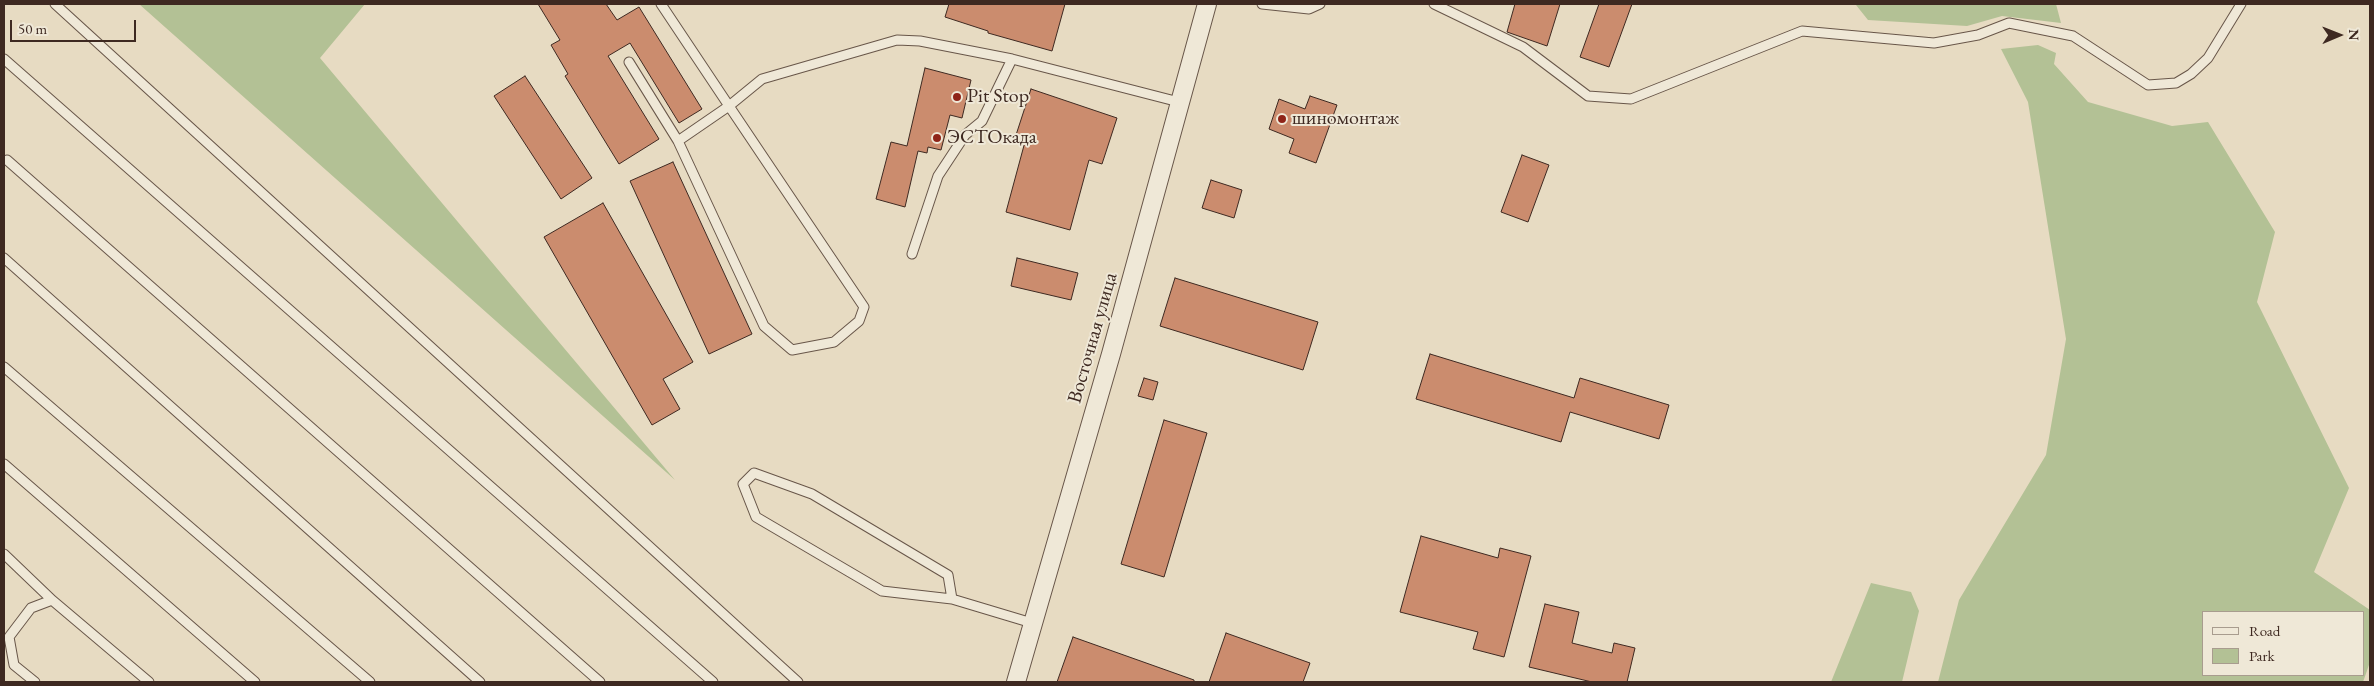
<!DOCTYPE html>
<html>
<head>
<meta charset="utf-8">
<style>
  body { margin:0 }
  #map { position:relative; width:2374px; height:686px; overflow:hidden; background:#e7dbc2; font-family:"EB Garamond",serif }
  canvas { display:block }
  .frame { position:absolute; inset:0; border:5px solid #3e2921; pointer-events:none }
  .legend { position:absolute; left:2202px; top:611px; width:162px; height:65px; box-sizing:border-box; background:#efe8d7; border:1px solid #a89c8e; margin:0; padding:6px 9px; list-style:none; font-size:15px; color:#3e2921 }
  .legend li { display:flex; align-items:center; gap:10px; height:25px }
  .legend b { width:25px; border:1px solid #a89c8e }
  .north { position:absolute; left:2314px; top:10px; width:50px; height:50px; -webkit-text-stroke:4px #efe8d7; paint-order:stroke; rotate:89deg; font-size:14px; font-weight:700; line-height:20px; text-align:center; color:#3e2921 }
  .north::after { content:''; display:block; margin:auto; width:18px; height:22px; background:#3e2921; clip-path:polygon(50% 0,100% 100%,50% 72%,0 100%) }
  .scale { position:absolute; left:10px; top:20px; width:126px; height:22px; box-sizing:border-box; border:2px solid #3e2921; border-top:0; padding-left:6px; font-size:15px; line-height:18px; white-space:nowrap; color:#3e2921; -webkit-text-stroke:4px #efe8d7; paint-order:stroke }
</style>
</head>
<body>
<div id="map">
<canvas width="2374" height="686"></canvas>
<div class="frame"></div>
<ul class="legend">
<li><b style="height:6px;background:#efe8d7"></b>Road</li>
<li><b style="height:14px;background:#b3c195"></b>Park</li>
</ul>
<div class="north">N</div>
<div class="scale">50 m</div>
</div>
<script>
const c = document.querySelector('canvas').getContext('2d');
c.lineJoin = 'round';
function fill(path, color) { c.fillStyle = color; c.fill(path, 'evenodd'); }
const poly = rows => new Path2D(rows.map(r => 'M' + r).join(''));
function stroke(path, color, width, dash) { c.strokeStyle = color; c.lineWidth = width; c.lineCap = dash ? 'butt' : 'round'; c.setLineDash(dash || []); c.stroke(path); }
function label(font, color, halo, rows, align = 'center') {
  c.font = font + ' "EB Garamond",serif'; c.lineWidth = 4; c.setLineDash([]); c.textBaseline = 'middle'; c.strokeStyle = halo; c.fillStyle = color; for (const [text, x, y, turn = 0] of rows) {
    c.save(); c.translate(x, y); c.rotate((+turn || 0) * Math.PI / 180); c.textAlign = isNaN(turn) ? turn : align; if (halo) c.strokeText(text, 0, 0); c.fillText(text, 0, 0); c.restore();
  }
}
fill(poly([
  [139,4,365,4,320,58,675,480],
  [1857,4,2056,4,2061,23,2002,16,1967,26,1868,20,1856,5],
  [2038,45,2056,53,2054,64,2088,102,2172,126,2208,122,2275,232,2257,302,2349,488,2314,572,2370,610,2370,662,2363,682,1938,682,1959,600,2046,455,2066,339,2028,102,2001,49],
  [2203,612,2363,612,2363,675,2203,675],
  [1871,583,1911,592,1919,611,1902,682,1831,682]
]), '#b3c195');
const building = poly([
  [538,4,606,4,617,20,639,7,702,109,679,123,630,43,608,56,659,139,619,164,565,76,568,74,551,45,560,40,538,4],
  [949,4,1065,4,1052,51,988,33,988,31,945,17,949,4],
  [1515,4,1560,4,1547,46,1507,32,1515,4],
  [1599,4,1632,4,1609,67,1580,57,1599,4],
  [925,68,971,80,962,118,950,115,941,150,928,147,927,153,918,151,905,207,876,199,891,142,907,146,925,68],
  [525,76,592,178,561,199,494,96,525,76],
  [1031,89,1117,118,1102,164,1089,160,1070,230,1006,212,1026,138,1016,135,1031,89],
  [1310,96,1337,105,1316,163,1289,153,1294,139,1269,129,1279,99,1305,109,1310,96],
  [1522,155,1549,165,1528,222,1501,212,1522,155],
  [673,162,752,334,709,354,630,181,673,162],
  [1211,180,1242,190,1234,218,1202,208,1211,180],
  [603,203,693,362,663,379,680,409,652,425,544,237,603,203],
  [1017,258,1078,273,1071,300,1011,286,1017,258],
  [1175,278,1318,322,1303,370,1160,326,1175,278],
  [1430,354,1574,398,1580,378,1669,405,1659,439,1570,412,1561,442,1416,399,1430,354],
  [1144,378,1158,382,1153,400,1138,396,1144,378],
  [1164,420,1207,433,1164,577,1121,564,1164,420],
  [1421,536,1498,558,1500,548,1531,556,1504,657,1473,649,1478,632,1400,612,1421,536],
  [1545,604,1579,612,1572,643,1612,653,1614,643,1635,648,1627,682,1592,682,1529,667,1545,604],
  [1226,633,1310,663,1303,682,1209,682,1226,633],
  [1073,637,1194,680,1194,682,1057,682,1073,637]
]);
fill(building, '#cb8c6e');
stroke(building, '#3e2921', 1);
const service = poly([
  [55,4,798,682],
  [661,4,729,106,864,307,859,321,834,342,792,350,764,326,678,141,729,106,762,79,897,40,920,41,1012,59,1179,102],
  [1262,4,1309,9,1320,4],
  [1434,4,1523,47,1588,96,1631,99,1802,31,1934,43,1978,35,2009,23,2073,36,2148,85,2176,83,2191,74,2208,58,2241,4],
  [4,59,713,682],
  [629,62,678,141],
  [7,160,600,682],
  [912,254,938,176,965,135,982,121,1012,59],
  [4,258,480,682],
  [4,367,370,682],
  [4,464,255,682],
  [4,554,52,600],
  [952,599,948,575,812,494,754,473,743,484,756,517,882,591,952,599,1032,623],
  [35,682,14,665,9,637,31,608,52,600,149,682]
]);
const minor = poly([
  [1016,682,1111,354,1207,4]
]);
stroke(service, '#685649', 11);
stroke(minor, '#685649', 20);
stroke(service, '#efe8d7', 9);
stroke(minor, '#efe8d7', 18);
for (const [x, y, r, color] of [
  [957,97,5,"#8f2418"],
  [1282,119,5,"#8f2418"],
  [937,138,5,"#8f2418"]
]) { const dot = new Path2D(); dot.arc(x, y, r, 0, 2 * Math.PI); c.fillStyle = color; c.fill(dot); stroke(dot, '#efe8d7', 2); }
label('20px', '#3e2921', '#efe8d7', [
  ["Pit Stop",967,97],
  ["шиномонтаж",1292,119],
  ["ЭСТОкада",947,138]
], 'left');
label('20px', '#3e2921', '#efe8d7', [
  ["Восточная улица",1093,338,-74]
]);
</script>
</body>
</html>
